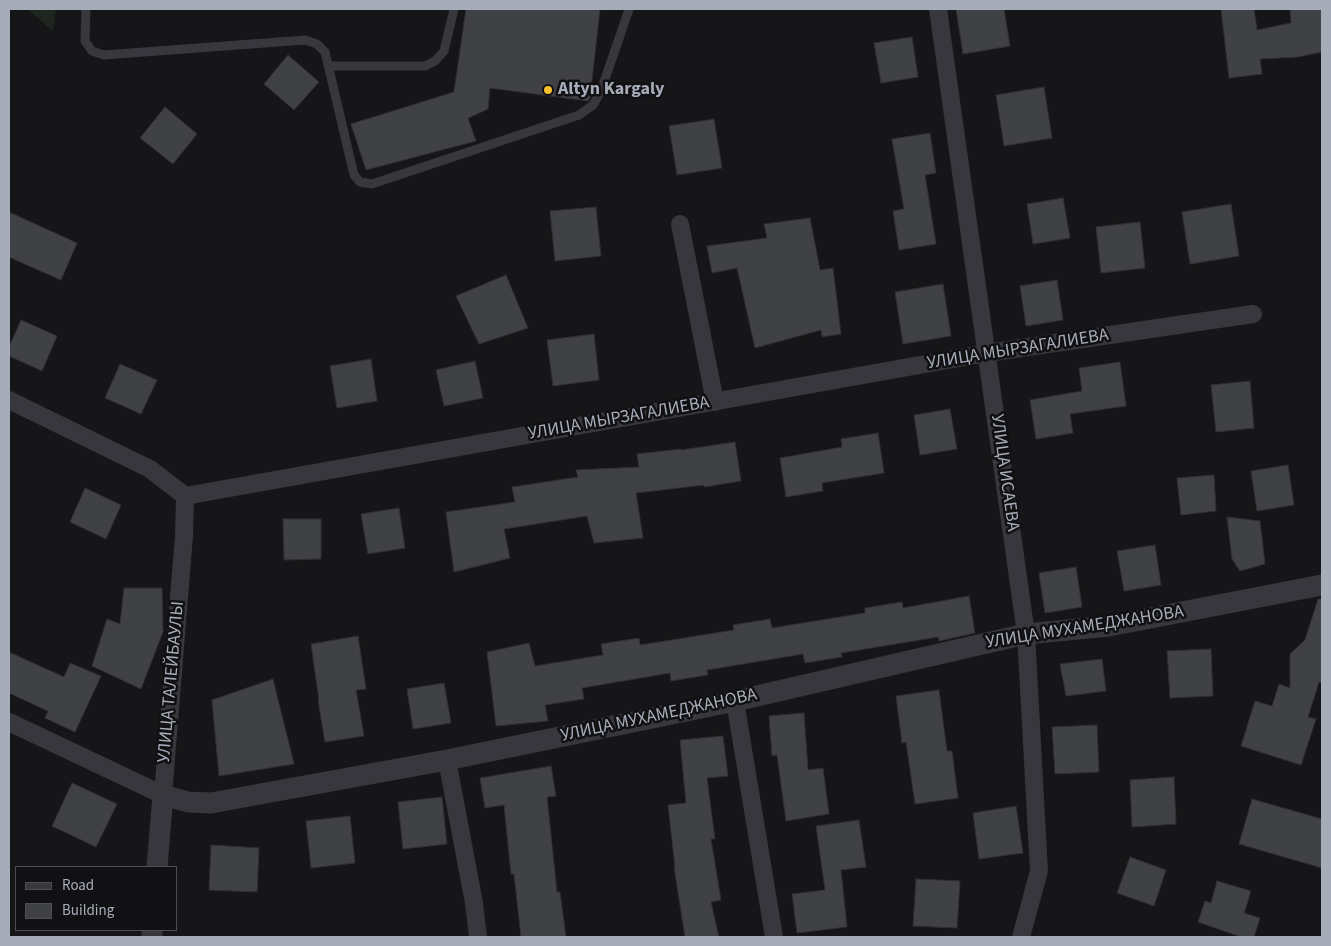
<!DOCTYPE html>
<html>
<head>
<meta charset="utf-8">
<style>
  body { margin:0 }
  #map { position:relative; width:1331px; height:946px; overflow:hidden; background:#161618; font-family:"Source Sans 3",sans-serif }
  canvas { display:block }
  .frame { position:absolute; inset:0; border:10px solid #a7acb9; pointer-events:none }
  .legend { position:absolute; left:15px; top:866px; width:162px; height:65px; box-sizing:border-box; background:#111113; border:1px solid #4d4f55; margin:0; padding:6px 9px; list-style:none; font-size:15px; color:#a7acb9 }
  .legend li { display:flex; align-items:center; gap:10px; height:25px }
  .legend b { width:25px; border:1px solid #4d4f55 }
</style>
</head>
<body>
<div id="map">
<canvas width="1331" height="946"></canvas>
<div class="frame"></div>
<ul class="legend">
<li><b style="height:6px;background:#37373d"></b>Road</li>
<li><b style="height:14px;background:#404145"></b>Building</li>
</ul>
</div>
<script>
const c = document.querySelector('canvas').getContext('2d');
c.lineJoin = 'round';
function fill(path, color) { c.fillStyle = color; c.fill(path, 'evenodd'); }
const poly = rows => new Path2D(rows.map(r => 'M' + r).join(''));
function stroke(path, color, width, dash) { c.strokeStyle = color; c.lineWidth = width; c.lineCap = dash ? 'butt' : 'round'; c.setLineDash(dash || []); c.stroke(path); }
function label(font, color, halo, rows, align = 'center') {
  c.font = font + ' "Source Sans 3",sans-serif'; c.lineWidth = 5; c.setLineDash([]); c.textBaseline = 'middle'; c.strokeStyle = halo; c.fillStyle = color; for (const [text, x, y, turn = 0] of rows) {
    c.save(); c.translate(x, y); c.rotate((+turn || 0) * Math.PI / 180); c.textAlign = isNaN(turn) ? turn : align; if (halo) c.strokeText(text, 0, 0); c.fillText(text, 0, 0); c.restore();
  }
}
fill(poly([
  [27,9,56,9,53,31]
]), '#1e261f');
const building = poly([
  [466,9,600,9,590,98,588,101,490,88,488,109,468,118,476,141,366,170,351,124,454,92,466,9],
  [956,9,1004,9,1010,46,963,54,956,9],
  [1221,9,1254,9,1257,30,1291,23,1290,9,1322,9,1322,52,1298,57,1260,59,1262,74,1229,78,1221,9],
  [912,37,918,77,881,83,874,43,912,37],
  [288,55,319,82,294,110,264,84,288,55],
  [1044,87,1052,138,1004,146,996,95,1044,87],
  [165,107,197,134,173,164,140,138,165,107],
  [714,119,722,168,677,175,669,126,714,119],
  [930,133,936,173,925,175,936,244,899,250,893,211,904,209,892,139,930,133],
  [1063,198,1070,238,1033,244,1027,204,1063,198],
  [1231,204,1239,256,1190,264,1182,212,1231,204],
  [596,207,601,256,555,261,550,211,596,207],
  [9,212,77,243,61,280,9,257,9,212],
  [810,218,820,270,833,268,841,334,822,337,821,330,755,348,737,268,712,273,707,246,767,238,764,224,810,218],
  [1140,222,1145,268,1101,273,1096,227,1140,222],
  [506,275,528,328,479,344,456,296,506,275],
  [1057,280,1063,320,1026,326,1020,286,1057,280],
  [943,284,951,336,903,344,895,292,943,284],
  [21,320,57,336,42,371,9,356,9,347,21,320],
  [594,334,599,380,553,386,547,340,594,334],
  [371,359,377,401,337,408,330,366,371,359],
  [475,361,483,398,444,406,436,370,475,361],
  [1120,362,1126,406,1070,414,1073,433,1036,439,1030,400,1082,391,1079,368,1120,362],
  [120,364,157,380,141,414,105,398,120,364],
  [1250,381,1254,428,1216,432,1211,385,1250,381],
  [950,409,957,449,920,455,914,415,950,409],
  [878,433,884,473,822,483,823,491,786,497,780,458,842,447,841,439,878,433],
  [735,442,741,481,704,487,704,485,636,493,643,538,594,543,587,516,504,529,510,558,454,572,446,512,515,502,512,487,578,477,576,470,639,467,637,454,681,449,681,450,735,442],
  [1288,465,1294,505,1257,511,1251,471,1288,465],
  [1214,475,1216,511,1181,515,1177,478,1214,475],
  [85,488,121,505,106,539,70,522,85,488],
  [399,508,405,548,368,554,361,514,399,508],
  [1227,517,1260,521,1265,564,1240,571,1232,559,1227,517],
  [283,519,321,519,321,559,284,560,283,519],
  [1155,545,1161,585,1124,591,1117,551,1155,545],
  [1076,567,1082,607,1045,613,1039,573,1076,567],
  [124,588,162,588,163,632,141,689,92,666,107,619,120,624,124,588],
  [969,596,975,633,939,641,938,637,841,653,842,657,805,663,803,654,707,670,708,675,671,681,670,673,582,688,584,699,545,705,548,721,496,726,487,652,529,643,535,666,603,655,601,644,639,638,640,645,734,630,733,625,770,619,772,628,865,613,865,608,902,602,903,608,969,596],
  [1318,599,1322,599,1322,683,1319,682,1308,717,1316,719,1301,765,1241,746,1255,701,1272,706,1279,684,1290,688,1290,654,1305,640,1318,599],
  [358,636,366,689,356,690,364,736,325,742,318,700,319,700,311,644,358,636],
  [1211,649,1213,696,1170,698,1167,651,1211,649],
  [9,652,64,677,70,663,101,676,75,732,45,718,48,711,9,693,9,652],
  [1102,659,1106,691,1066,696,1060,664,1102,659],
  [273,679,294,764,219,776,212,700,273,679],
  [444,683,451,723,413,729,407,689,444,683],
  [939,690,947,751,952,751,958,798,915,804,906,742,902,743,896,696,939,690],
  [804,713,808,770,823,768,829,814,786,821,777,755,772,756,769,716,804,713],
  [1097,725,1099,772,1055,774,1052,727,1097,725],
  [723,736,728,776,707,778,715,839,711,839,721,900,711,902,719,937,685,937,674,867,675,867,668,805,686,803,680,740,723,736],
  [551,766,556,796,547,797,557,892,560,892,566,937,521,937,514,874,511,874,504,805,485,808,480,778,551,766],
  [1174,777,1176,824,1132,827,1130,780,1174,777],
  [72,783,117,804,96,847,52,826,72,783],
  [442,797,447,844,403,849,398,802,442,797],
  [1252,799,1322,819,1322,868,1239,844,1252,799],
  [1016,806,1023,853,979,859,973,813,1016,806],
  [350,816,355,863,311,868,306,821,350,816],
  [859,820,866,867,841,870,847,927,797,933,792,894,825,890,816,826,859,820],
  [211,845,259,848,257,892,209,890,211,845],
  [1130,857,1166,870,1154,906,1117,893,1130,857],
  [916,879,960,881,957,928,913,926,916,879],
  [1217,881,1251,891,1244,913,1260,918,1254,937,1241,937,1198,922,1205,901,1211,903,1217,881]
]);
fill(building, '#404145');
stroke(building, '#303034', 1);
stroke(poly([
  [86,9,85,41,92,51,104,55,305,40,317,44,325,52,354,175,360,182,372,184,579,115,593,105,601,91,629,9],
  [329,66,425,66,435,61,444,51,454,9]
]), '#37373d', 9);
stroke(poly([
  [938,9,1026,634,1039,871,1021,937],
  [680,224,715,402],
  [9,400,150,469,185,496,987,353,1253,314],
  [735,701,774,937],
  [9,722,163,795,184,536,185,496],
  [447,760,474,903,478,937]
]), '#37373d', 18);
stroke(poly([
  [157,867,163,795,188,802,211,803,447,760,735,701,1026,634,1109,626,1322,585],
  [152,937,152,930]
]), '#37373d', 21);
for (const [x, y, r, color] of [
  [548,90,5,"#f9be2d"]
]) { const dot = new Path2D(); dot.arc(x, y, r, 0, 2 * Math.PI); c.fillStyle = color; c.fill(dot); stroke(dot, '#111113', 2); }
label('bold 18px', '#a7acb9', '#111113', [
  ["Altyn Kargaly",558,90]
], 'left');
label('18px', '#a7acb9', '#111113', [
  ["УЛИЦА МЫРЗАГАЛИЕВА",1018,350,-9],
  ["УЛИЦА МЫРЗАГАЛИЕВА",619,419,-10],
  ["УЛИЦА ИСАЕВА",1004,473,82],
  ["УЛИЦА МУХАМЕДЖАНОВА",1085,628,-9],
  ["УЛИЦА ТАЛЕЙБАУЛЫ",172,682,-85],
  ["УЛИЦА МУХАМЕДЖАНОВА",659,716,-12]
]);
</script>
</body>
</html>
